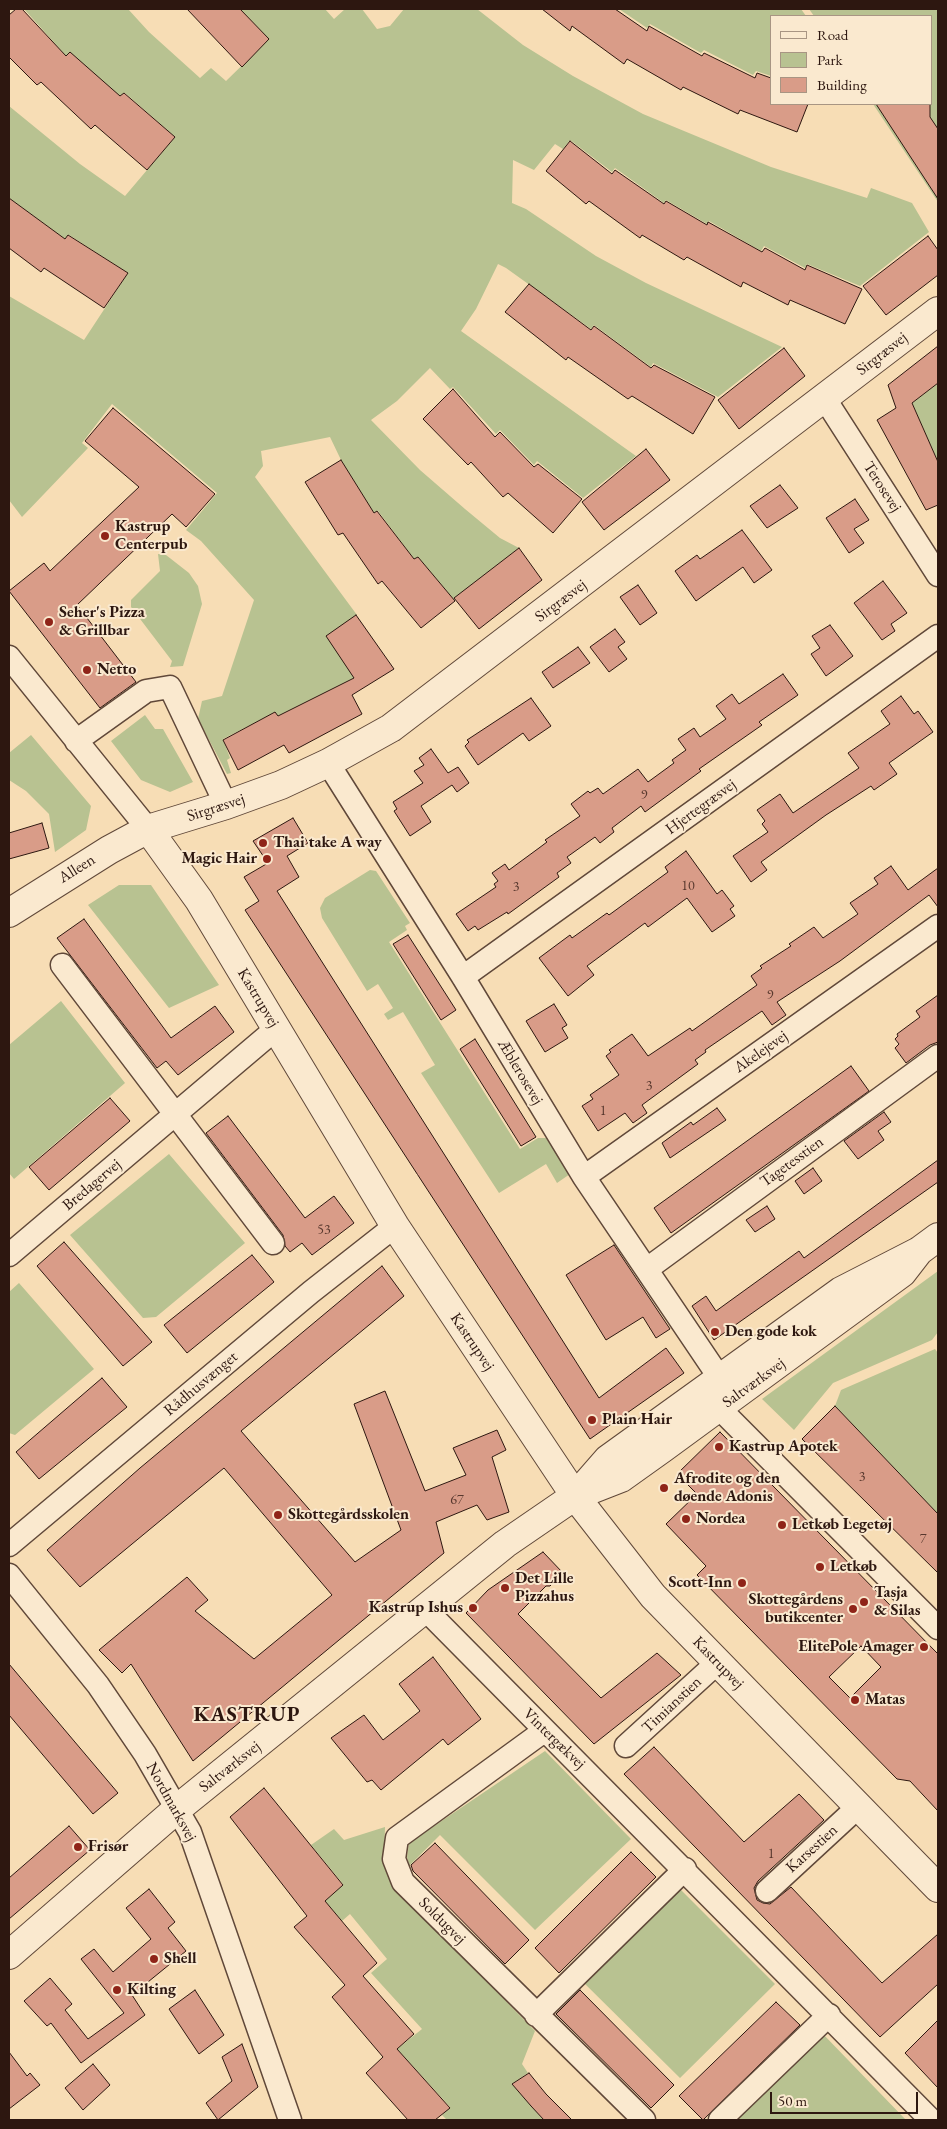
<!DOCTYPE html>
<html>
<head>
<meta charset="utf-8">
<style>
  body { margin:0 }
  #map { position:relative; width:947px; height:2129px; overflow:hidden; background:#f7ddb5; font-family:"EB Garamond",serif }
  canvas { display:block }
  .frame { position:absolute; inset:0; border:10px solid #2d1710; pointer-events:none }
  .legend { position:absolute; left:770px; top:15px; width:162px; height:90px; box-sizing:border-box; background:#fae9cf; border:1px solid #a89583; margin:0; padding:6px 9px; list-style:none; font-size:15px; color:#2d1710 }
  .legend li { display:flex; align-items:center; gap:10px; height:25px }
  .legend b { width:25px; border:1px solid #a89583 }
  .scale { position:absolute; left:770px; top:2092px; width:148px; height:22px; box-sizing:border-box; border:2px solid #2d1710; border-top:0; padding-left:6px; font-size:15px; line-height:18px; white-space:nowrap; color:#2d1710; -webkit-text-stroke:4px #fae9cf; paint-order:stroke }
</style>
</head>
<body>
<div id="map">
<canvas width="947" height="2129"></canvas>
<div class="frame"></div>
<ul class="legend">
<li><b style="height:6px;background:#fae9cf"></b>Road</li>
<li><b style="height:14px;background:#b8c291"></b>Park</li>
<li><b style="height:14px;background:#d99c88"></b>Building</li>
</ul>
<div class="scale">50 m</div>
</div>
<script>
const c = document.querySelector('canvas').getContext('2d');
c.lineJoin = 'round';
function fill(path, color) { c.fillStyle = color; c.fill(path, 'evenodd'); }
const poly = rows => new Path2D(rows.map(r => 'M' + r).join(''));
function stroke(path, color, width, dash) { c.strokeStyle = color; c.lineWidth = width; c.lineCap = dash ? 'butt' : 'round'; c.setLineDash(dash || []); c.stroke(path); }
function label(font, color, halo, rows, align = 'center') {
  c.font = font + ' "EB Garamond",serif'; c.lineWidth = 4; c.setLineDash([]); c.textBaseline = 'middle'; c.strokeStyle = halo; c.fillStyle = color; for (const [text, x, y, turn = 0] of rows) {
    c.save(); c.translate(x, y); c.rotate((+turn || 0) * Math.PI / 180); c.textAlign = isNaN(turn) ? turn : align; if (halo) c.strokeText(text, 0, 0); c.fillText(text, 0, 0); c.restore();
  }
}
fill(poly([
  [24,9,128,9,149,32,200,78,211,68,226,81,269,39,240,9,325,9,334,19,345,9,362,9,377,29,390,26,404,9,477,9,523,45,573,76,643,114,771,167,867,198,871,188,912,203,929,232,860,286,807,264,805,268,764,246,761,251,709,221,707,224,666,200,664,203,615,168,612,172,570,140,563,149,555,144,534,170,513,160,512,203,526,209,596,256,646,283,782,347,718,397,653,363,651,367,594,325,591,329,506,268,498,264,476,309,461,331,636,456,583,498,537,461,534,465,500,430,496,434,453,387,450,389,430,368,397,401,371,420,420,470,465,509,500,538,519,548,455,598,455,601,418,557,414,559,378,511,374,513,341,460,330,437,261,451,263,466,255,477,357,615,327,636,354,678,278,716,274,713,223,739,230,758,227,760,231,773,227,774,198,719,202,701,222,696,254,600,201,541,186,530,217,493,112,404,82,443,88,448,22,517,9,500,9,296,84,340,128,273,69,235,65,239,9,198,9,106,80,164,125,196,175,137,125,93,120,96,66,56],
  [619,9,801,9,806,16,771,16,771,76,756,71,753,75,704,50,701,53,650,24,647,28],
  [809,9,938,9,938,202,873,104,931,104,931,16,814,16],
  [938,383,938,462,912,403],
  [158,554,166,555,189,573,198,586,202,604,183,666,170,667,172,661,131,607,131,600,160,571],
  [145,715,155,729,163,729,193,782,170,792,141,780,111,741],
  [31,735,91,806,86,830,55,852,49,814,26,791,9,780,9,753],
  [370,870,376,871,410,923,405,926,407,930,389,942,520,1149,538,1138,546,1138,570,1174,557,1183,546,1164,499,1193,421,1073,435,1065,403,1012,388,1020,384,1014,393,1008,378,984,367,991,322,918,320,908,325,898],
  [119,885,151,885,219,985,169,1008,88,905],
  [61,1001,125,1083,14,1179,9,1173,9,1045],
  [169,1154,245,1243,156,1317,143,1318,70,1235],
  [938,1271,938,1332,932,1340,833,1383,794,1430,762,1399],
  [19,1283,94,1369,15,1435,9,1433,9,1292],
  [935,1349,938,1353,938,1515,835,1406,841,1390],
  [545,1751,631,1839,535,1930,440,1835,409,1866,407,1857,409,1843],
  [385,1827,384,1862,387,1873,396,1888,535,2031,522,2064,528,2073,512,2084,544,2120,447,2120,442,2115,450,2107,397,2049,422,2029,371,1973,387,1959,350,1914,342,1921,325,1901,343,1884,311,1845,334,1829,344,1840],
  [678,1887,775,1984,680,2078,582,1981],
  [822,2033,906,2120,734,2120]
]), '#b8c291');
const building = poly([
  [16,9,22,9,66,56,70,52,120,96,124,93,175,137,147,170,95,125,91,129,41,82,37,85,9,57,9,15,16,9],
  [187,9,240,9,269,39,242,67,187,9],
  [542,9,615,9,647,31,649,26,702,56,704,53,755,78,757,73,771,78,771,104,808,104,797,132,740,110,738,114,683,87,681,90,627,59,624,64,572,26,570,31,542,9],
  [876,104,930,104,930,117,938,129,938,199,876,104],
  [570,141,612,174,615,170,664,204,666,201,707,225,708,222,762,252,765,248,805,270,807,265,862,289,845,324,790,300,788,305,743,282,741,287,687,257,684,260,642,235,640,238,589,201,586,204,546,171,570,141],
  [9,198,65,239,68,235,128,273,104,308,44,268,41,272,9,248,9,198],
  [928,236,938,250,938,275,886,315,863,286,928,236],
  [529,284,591,330,594,326,651,368,654,365,715,397,693,434,632,396,628,399,568,357,566,360,505,312,529,284],
  [938,346,938,383,912,403,938,462,938,505,926,510,877,420,896,408,888,385,938,346],
  [784,348,805,376,739,429,718,400,784,348],
  [453,389,495,437,500,432,534,467,538,464,582,499,553,533,508,493,503,497,471,462,468,465,423,419,453,389],
  [113,408,215,494,186,527,172,514,77,605,136,682,100,708,9,591,44,563,50,571,139,487,85,441,113,408],
  [646,449,670,480,604,530,582,502,646,449],
  [341,460,374,513,377,511,414,559,418,557,455,601,421,628,382,581,378,584,343,533,338,535,305,482,341,460],
  [780,485,798,508,767,528,750,506,780,485],
  [855,499,869,520,854,529,864,543,849,553,826,518,855,499],
  [742,530,772,570,754,583,743,567,696,601,675,571,697,555,700,559,742,530],
  [519,548,542,580,479,629,454,598,519,548],
  [883,581,907,613,891,624,895,631,882,640,854,603,883,581],
  [638,585,657,613,640,625,620,597,638,585],
  [356,615,394,669,352,695,362,714,289,753,284,745,238,770,223,740,275,712,278,716,354,678,326,636,356,615],
  [830,625,853,656,826,676,811,654,820,648,812,636,830,625],
  [615,629,625,642,618,647,627,659,609,672,590,647,615,629],
  [578,647,590,663,553,688,542,672,578,647],
  [783,674,798,695,759,722,762,725,699,769,701,771,645,812,641,806,612,828,614,832,600,843,595,837,567,857,571,863,557,873,559,877,508,914,507,912,478,930,475,926,468,931,456,914,496,887,494,884,498,881,492,873,505,864,509,870,539,848,547,842,545,840,580,816,571,804,588,791,590,793,598,788,603,794,638,769,648,782,674,763,672,760,686,750,678,739,694,728,700,737,726,719,716,706,732,694,739,704,783,674],
  [901,696,914,714,918,711,933,732,889,763,897,774,874,790,871,786,826,815,761,862,767,870,751,882,733,856,768,832,762,824,765,821,757,810,780,794,793,813,859,768,848,753,890,724,881,711,901,696],
  [531,698,551,726,529,741,523,733,478,765,465,746,469,742,467,740,531,698],
  [431,749,448,773,458,767,469,783,457,792,452,785,421,806,431,822,410,836,394,811,397,809,393,802,423,783,414,771,424,765,419,758,431,749],
  [293,818,308,843,287,856,299,877,277,891,599,1398,666,1348,684,1373,590,1439,245,910,259,901,244,877,268,863,253,841,293,818],
  [42,823,49,848,9,859,9,833,42,823],
  [686,851,717,894,722,890,734,906,730,909,735,916,712,932,687,898,648,927,645,923,587,966,594,975,568,996,539,958,570,935,572,938,607,913,609,915,668,872,665,867,686,851],
  [891,866,908,890,938,868,938,907,929,895,840,961,777,1002,786,1015,772,1025,762,1011,705,1050,706,1052,695,1060,698,1064,642,1105,647,1113,633,1123,625,1113,598,1131,582,1106,593,1099,590,1095,619,1075,606,1056,611,1052,609,1050,632,1034,648,1056,690,1028,692,1031,757,985,751,976,762,968,760,966,791,946,789,944,814,927,823,938,858,914,850,903,878,884,874,878,891,866],
  [84,919,171,1038,215,1006,234,1032,178,1075,166,1061,157,1068,57,938,84,919],
  [408,935,456,1010,441,1020,393,944,408,935],
  [938,995,938,1042,930,1045,906,1063,895,1048,899,1044,895,1039,898,1036,897,1034,920,1017,916,1011,938,995],
  [554,1004,567,1025,562,1028,568,1038,545,1052,526,1021,554,1004],
  [475,1039,536,1137,521,1146,460,1049,475,1039],
  [851,1066,869,1091,671,1233,654,1208,851,1066],
  [110,1098,130,1121,49,1190,29,1167,110,1098],
  [717,1108,726,1120,670,1158,662,1143,691,1122,693,1125,717,1108],
  [884,1112,891,1122,878,1131,884,1140,858,1159,844,1141,884,1112],
  [228,1116,305,1218,334,1196,354,1223,312,1255,302,1243,290,1252,285,1246,283,1235,206,1133,228,1116],
  [938,1160,938,1182,714,1340,692,1306,706,1296,716,1311,799,1251,804,1258,938,1160],
  [813,1168,822,1181,804,1194,795,1181,813,1168],
  [767,1206,775,1219,755,1232,746,1220,767,1206],
  [64,1242,152,1342,123,1366,37,1266,64,1242],
  [614,1245,670,1329,656,1338,643,1317,606,1340,566,1275,614,1245],
  [252,1255,274,1282,187,1353,164,1325,252,1255],
  [382,1266,404,1296,241,1431,355,1562,401,1530,354,1404,385,1391,425,1491,466,1475,453,1448,497,1430,506,1450,492,1457,509,1512,487,1520,477,1505,436,1522,444,1553,193,1761,131,1664,122,1673,99,1650,187,1577,208,1600,195,1611,254,1659,332,1595,224,1468,80,1587,47,1550,140,1468,382,1266],
  [102,1378,127,1407,39,1479,16,1452,102,1378],
  [835,1406,938,1514,938,1573,802,1439,835,1406],
  [720,1432,938,1654,938,1811,910,1781,897,1779,697,1575,706,1566,666,1524,697,1494,677,1474,720,1432],
  [861,1646,881,1667,850,1698,829,1677,861,1646],
  [543,1552,563,1573,550,1586,546,1586,518,1614,601,1698,657,1653,681,1675,594,1744,466,1613,488,1590,543,1552],
  [433,1657,481,1719,448,1745,443,1739,381,1790,372,1780,367,1782,331,1738,364,1715,383,1740,420,1711,399,1684,433,1657],
  [9,1664,118,1793,93,1814,9,1715,9,1664],
  [654,1747,744,1842,799,1794,824,1820,758,1881,754,1888,757,1900,763,1903,770,1904,791,1887,882,1983,938,1934,938,1984,880,2037,624,1774,654,1747],
  [264,1788,343,1885,325,1901,377,1963,363,1976,414,2034,397,2049,450,2108,435,2120,408,2120,366,2073,383,2057,332,1997,345,1985,294,1927,307,1916,230,1817,264,1788],
  [69,1826,90,1850,9,1919,9,1878,69,1826],
  [435,1843,529,1940,505,1964,413,1871,411,1865,435,1843],
  [631,1852,656,1877,559,1973,535,1948,631,1852],
  [149,1889,175,1922,168,1928,186,1951,132,1995,145,2015,81,2063,51,2023,47,2026,24,2001,50,1978,72,2004,65,2010,88,2039,124,2013,81,1959,94,1949,113,1972,151,1939,126,1908,149,1889],
  [195,1990,224,2035,199,2054,169,2009,195,1990],
  [580,1990,674,2085,651,2108,556,2014,580,1990],
  [776,2002,800,2025,703,2120,679,2096,776,2002],
  [938,2020,938,2088,905,2053,938,2020],
  [242,2044,258,2087,218,2120,206,2103,232,2081,222,2057,242,2044],
  [9,2052,27,2076,30,2073,40,2085,9,2109,9,2052],
  [93,2064,110,2085,83,2110,65,2088,93,2064],
  [529,2073,546,2094,572,2120,544,2120,531,2106,512,2084,529,2073]
]);
fill(building, '#d99c88');
stroke(building, '#2d1710', 1);
const minor = poly([
  [825,399,938,575],
  [9,657,148,829],
  [76,741,146,691,170,687,226,805],
  [328,763,463,977,584,1177,719,1377],
  [62,965,273,1243],
  [463,977,938,636],
  [584,1177,938,926],
  [9,1255,277,1028],
  [647,1269,938,1056],
  [712,1391,719,1408,938,1628],
  [9,1545,311,1292,395,1226],
  [9,1575,98,1685,145,1754,190,1832,290,2120],
  [424,1608,931,2120],
  [544,1731,397,1838,394,1859,403,1882,644,2120],
  [626,1746,717,1663],
  [767,1891,858,1807],
  [536,2015,685,1869],
  [720,2120,829,2015]
]);
const tertiary = poly([
  [148,829,199,900,395,1226,575,1496,653,1596,938,1888],
  [9,913,109,850,148,829,226,805,281,785,328,763,391,728,938,311],
  [580,1491,608,1459,841,1291,919,1251,938,1237],
  [9,1955,177,1809,505,1544,575,1496,621,1478,663,1448,902,1273,919,1251]
]);
stroke(minor, '#604839', 25);
stroke(tertiary, '#604839', 30);
stroke(minor, '#fae9cf', 22);
stroke(tertiary, '#fae9cf', 28);
for (const [x, y, r, color] of [
  [105,536,5,"#8f2418"],
  [49,622,5,"#8f2418"],
  [87,670,5,"#8f2418"],
  [263,843,5,"#8f2418"],
  [267,859,5,"#8f2418"],
  [715,1332,5,"#8f2418"],
  [592,1420,5,"#8f2418"],
  [719,1447,5,"#8f2418"],
  [664,1488,5,"#8f2418"],
  [278,1515,5,"#8f2418"],
  [686,1519,5,"#8f2418"],
  [782,1525,5,"#8f2418"],
  [820,1567,5,"#8f2418"],
  [742,1583,5,"#8f2418"],
  [505,1588,5,"#8f2418"],
  [864,1602,5,"#8f2418"],
  [473,1608,5,"#8f2418"],
  [853,1609,5,"#8f2418"],
  [924,1647,5,"#8f2418"],
  [855,1700,5,"#8f2418"],
  [78,1847,5,"#8f2418"],
  [154,1959,5,"#8f2418"],
  [117,1990,5,"#8f2418"]
]) { const dot = new Path2D(); dot.arc(x, y, r, 0, 2 * Math.PI); c.fillStyle = color; c.fill(dot); stroke(dot, '#fae9cf', 2); }
label('14px', '#58382e', null, [
  ["9",644,795],
  ["10",688,886],
  ["3",516,887],
  ["9",770,995],
  ["3",649,1086],
  ["1",603,1111],
  ["53",324,1230],
  ["3",862,1477],
  ["67",457,1500],
  ["7",923,1539],
  ["1",771,1854]
]);
label('16px', '#2d1710', '#fae9cf', [
  ["Sirgræsvej",882,354,-38],
  ["Terosevej",882,487,57],
  ["Sirgræsvej",561,601,-37],
  ["Hjertegræsvej",701,807,-36],
  ["Sirgræsvej",216,808,-18],
  ["Alleen",77,869,-32],
  ["Kastrupvej",258,998,59],
  ["Akelejevej",761,1052,-35],
  ["Æblerosevej",520,1072,59],
  ["Tagetesstien",792,1162,-36],
  ["Bredagervej",92,1185,-40],
  ["Kastrupvej",472,1342,56],
  ["Saltværksvej",754,1383,-36],
  ["Rådhusvænget",201,1384,-40],
  ["Kastrupvej",718,1663,46],
  ["Timianstien",672,1705,-43],
  ["Vintergækvej",554,1739,44],
  ["Saltværksvej",230,1767,-38],
  ["Nordmarksvej",171,1802,61],
  ["Karsestien",812,1849,-42],
  ["Soldugvej",442,1921,45]
]);
label('bold 16px', '#2d1710', '#fae9cf', [
  ["Kastrup",115,527],
  ["Centerpub",115,545],
  ["Seher's Pizza",59,613],
  ["& Grillbar",59,631],
  ["Netto",97,670],
  ["Thai take A way",273,843],
  ["Magic Hair",257,859,"right"],
  ["Den gode kok",725,1332],
  ["Plain Hair",602,1420],
  ["Kastrup Apotek",729,1447],
  ["Afrodite og den",674,1479],
  ["døende Adonis",674,1497],
  ["Skottegårdsskolen",288,1515],
  ["Nordea",696,1519],
  ["Letkøb Legetøj",792,1525],
  ["Letkøb",830,1567],
  ["Det Lille",515,1579],
  ["Pizzahus",515,1597],
  ["Scott-Inn",732,1583,"right"],
  ["Tasja",874,1593],
  ["& Silas",874,1611],
  ["Skottegårdens",843,1600,"right"],
  ["butikcenter",843,1618,"right"],
  ["Kastrup Ishus",463,1608,"right"],
  ["ElitePole Amager",914,1647,"right"],
  ["Matas",865,1700],
  ["Frisør",88,1847],
  ["Shell",164,1959],
  ["Kilting",127,1990]
], 'left');
c.letterSpacing = '1px';
label('bold 21px', '#2d1710', '#fae9cf', [
  ["KASTRUP",247,1715]
]);
c.letterSpacing = '0px';
</script>
</body>
</html>
